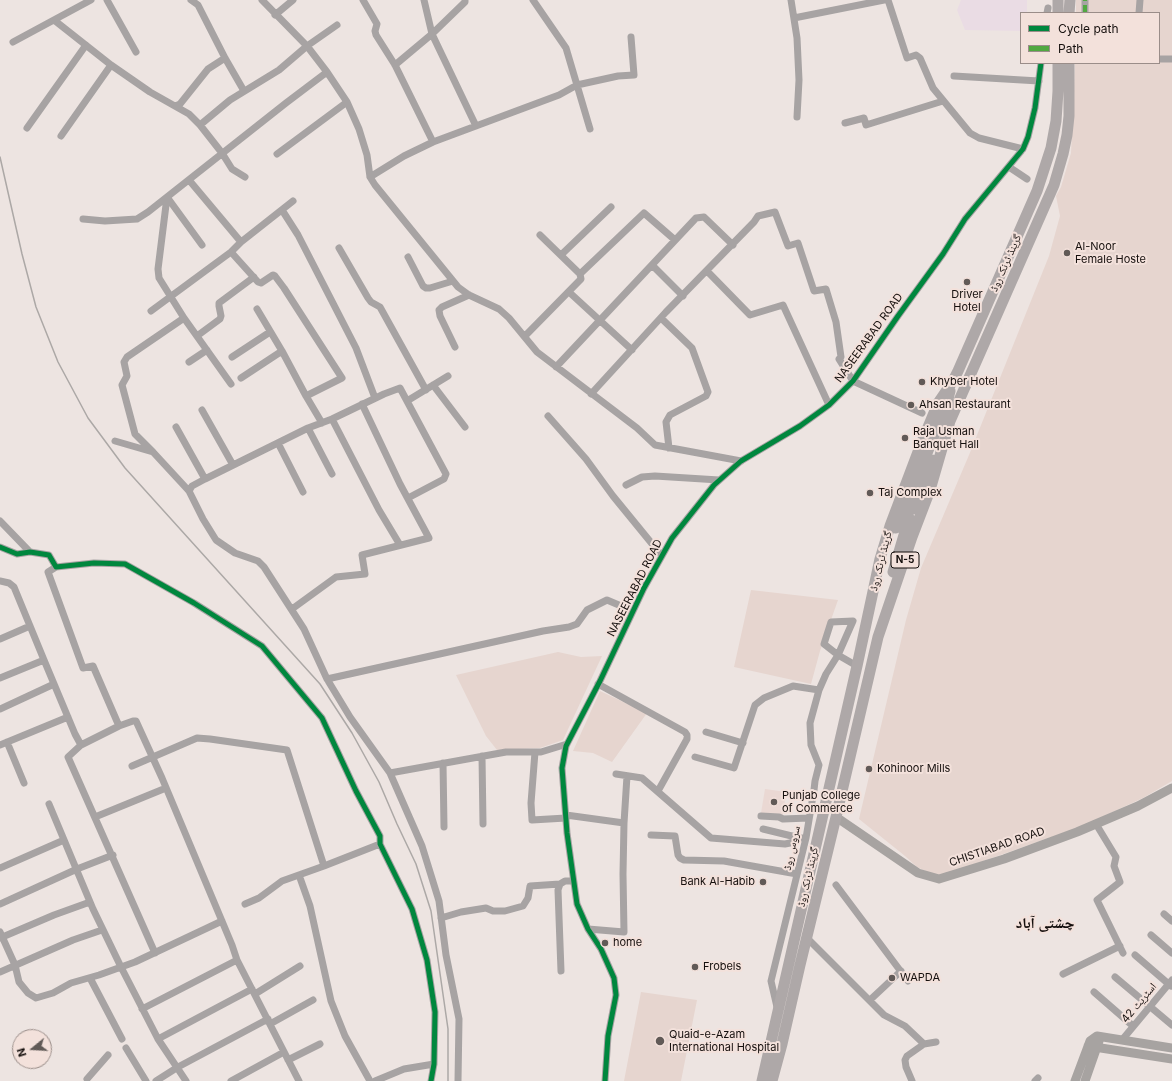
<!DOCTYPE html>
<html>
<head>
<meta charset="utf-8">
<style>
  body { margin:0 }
  #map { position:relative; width:1172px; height:1081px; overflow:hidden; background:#ede4e1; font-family:Inter,sans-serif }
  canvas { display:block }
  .legend { position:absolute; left:1020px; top:12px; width:140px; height:52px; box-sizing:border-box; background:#f3e1db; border:1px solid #9a8d89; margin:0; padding:5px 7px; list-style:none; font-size:12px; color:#150f0d }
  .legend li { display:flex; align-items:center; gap:8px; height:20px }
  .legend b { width:20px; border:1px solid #9a8d89 }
  .north { position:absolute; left:12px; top:1029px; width:40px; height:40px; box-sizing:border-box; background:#f3e1db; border:1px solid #9a8d89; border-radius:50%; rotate:252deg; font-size:11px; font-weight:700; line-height:16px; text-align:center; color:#150f0d }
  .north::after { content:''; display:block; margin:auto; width:14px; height:18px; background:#615a57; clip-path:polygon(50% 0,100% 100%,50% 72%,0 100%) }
</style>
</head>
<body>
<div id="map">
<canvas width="1172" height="1081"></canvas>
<ul class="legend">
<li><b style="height:5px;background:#00873e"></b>Cycle path</li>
<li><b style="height:5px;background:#51a841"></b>Path</li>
</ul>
<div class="north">N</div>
</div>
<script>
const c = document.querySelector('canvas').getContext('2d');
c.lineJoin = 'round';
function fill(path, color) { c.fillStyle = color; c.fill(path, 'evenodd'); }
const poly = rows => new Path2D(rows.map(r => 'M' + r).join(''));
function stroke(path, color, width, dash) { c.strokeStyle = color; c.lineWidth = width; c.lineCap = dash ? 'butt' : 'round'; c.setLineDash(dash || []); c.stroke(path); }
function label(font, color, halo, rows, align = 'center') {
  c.font = font + ' Inter,"Noto Naskh Arabic",sans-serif'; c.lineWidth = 4; c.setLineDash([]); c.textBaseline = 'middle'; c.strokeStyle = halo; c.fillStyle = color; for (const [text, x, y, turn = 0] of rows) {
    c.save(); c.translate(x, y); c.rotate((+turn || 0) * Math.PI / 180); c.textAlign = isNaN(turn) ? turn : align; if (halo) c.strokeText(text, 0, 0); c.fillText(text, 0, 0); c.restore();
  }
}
fill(poly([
  [961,0,1027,0,1027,13,1021,13,1021,31,965,30,957,10]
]), '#eadce4');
fill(poly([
  [1076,0,1172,0,1172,781,1143,798,1080,827,938,877,917,867,905,856,859,819,906,620,921,568,969,455,1049,256,1060,216,1056,196,1061,187,1071,153,1075,63,1159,63,1159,13,1076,13],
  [751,590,838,600,820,651,811,684,734,667],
  [558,652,581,657,602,656,563,740,540,748,497,750,486,736,456,675],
  [600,691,647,713,612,762,593,753,573,751],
  [641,992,697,1000,681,1081,624,1081]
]), '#e6d5cf');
fill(poly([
  [765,789,786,792,783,815,761,813]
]), '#ead8d3');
stroke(poly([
  [107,0,136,52],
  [191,0,198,5,225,58,244,91],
  [262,0,307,46,327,72,347,102,359,129,367,155,370,177,375,185,458,287,469,295,499,309,509,318,537,352,637,428,655,445,741,461],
  [363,0,377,24,375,31,376,35,395,65,433,142],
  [424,0,432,34,476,126],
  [533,0,566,48,590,129],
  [791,0,797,38,799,80,797,117],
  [888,0,907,58,916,55,920,58,933,88,970,133,979,138,1023,149],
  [1047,13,1048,8],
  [1085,13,1085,0],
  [1139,13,1140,0],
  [275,15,293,0],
  [794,18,884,0],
  [54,20,111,65,150,92,189,114,200,125,222,153,232,169,245,177],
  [13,42,91,0],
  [1159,59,1172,59],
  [395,65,432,34,465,2,465,0],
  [954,76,1039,81],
  [176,106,180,104,208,69,225,58],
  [845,123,864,118,866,125,943,101],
  [200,125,230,100,279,70,307,46,337,25],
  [27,128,86,45],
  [61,136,111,65],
  [277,154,347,102],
  [1009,167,1027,179],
  [370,177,404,156,433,142,559,95,577,85,618,76,634,75,631,37],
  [189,180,241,242],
  [282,210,298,235,356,348,375,398],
  [83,219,105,221,137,219,148,212,167,197,202,245],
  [339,248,368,298,371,302,380,307,426,390],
  [231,252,258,282,261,283,273,275,275,276,284,288,342,378,306,396],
  [561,255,611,207],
  [408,257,423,286,426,288,430,288,453,281],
  [652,265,683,296],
  [707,271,750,315,783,305,829,405],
  [580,274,644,213,675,240],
  [569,292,632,350],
  [257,309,282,351,306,396,322,423],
  [151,311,231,252,241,242,293,201],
  [661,318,692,348,708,392,706,396,670,415,666,422,669,448],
  [197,336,220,319,221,316,219,306,219,303,254,277],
  [525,336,581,279,580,274,540,235],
  [455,347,440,316,439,310,442,307,469,295],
  [232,357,270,332],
  [189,362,207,350],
  [556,367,696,218,704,217,733,245],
  [241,378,282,351],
  [231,384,184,318,159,278,158,269,167,197,286,103,327,72],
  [433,385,465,427],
  [591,394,666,312,754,222,758,216,775,212,788,246,798,243,814,291,826,289,836,322,841,357,839,359,853,381,922,413],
  [407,401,448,376],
  [202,410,233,465],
  [548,416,586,459,613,496,662,556],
  [332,419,379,510,400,545],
  [176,427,205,479],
  [308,428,332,474],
  [115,441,153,452,189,491,203,519,216,540,235,553,258,561,264,567,304,629,327,679,350,717,390,773,422,846,439,901,446,955,459,1019,458,1081],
  [278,443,303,492],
  [153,452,135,434,122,385,127,376,124,362,127,357,184,318],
  [626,485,642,477,655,476,719,480],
  [189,491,192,486,205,479,308,428,332,419,384,394,400,388,446,474,444,479,408,498],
  [0,521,30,552],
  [0,547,17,554,30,552,49,555,56,567,94,563,125,564,194,603,262,646,322,718,356,791,380,836,380,844,412,909,427,960,435,1012,434,1064,431,1081],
  [56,567,48,572,83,668,93,666,119,726],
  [0,581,9,583,14,587,44,660,75,734,81,745,119,726,133,721,136,721,162,778,232,945,237,960,299,1081],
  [292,609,336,577,365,574,362,555,429,538,400,484,362,404],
  [0,639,30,626],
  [0,678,44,660],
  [327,679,543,631,569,627,577,624,587,610,607,600,633,611],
  [598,684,685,732,687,735,687,739,658,791],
  [0,709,54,684],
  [706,732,743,743],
  [7,742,24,783],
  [0,745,68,717],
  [81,745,68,757,155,953],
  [535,752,531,803,532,820,566,818],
  [482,756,483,824],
  [695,757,734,768,755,705,764,698,793,686,819,690],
  [443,763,444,827],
  [132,766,197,738,210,739,287,750,324,866,380,844],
  [390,773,506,752,541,752,567,744],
  [616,774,642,778,711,838,785,844,795,842,800,838,806,838],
  [49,804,93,909,121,967,158,1039,186,1081],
  [566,815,624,823],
  [761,816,779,817,783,819,809,818],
  [95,817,166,788],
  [1096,824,1116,857,1114,866,1120,882,1097,900,1123,953],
  [763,829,800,838],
  [651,835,675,836,678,855,680,858,684,860,724,861,797,874],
  [0,868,64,840],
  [299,875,310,906,331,1001,345,1036,370,1081],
  [836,885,908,981],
  [0,904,77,869,113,855],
  [245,904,259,898,282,881,324,866],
  [1164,914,1172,921],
  [441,918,461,912,486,908,493,911,505,911,523,906,528,898,530,886,560,884],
  [588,929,624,932,623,874,624,823,627,776],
  [0,932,15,965,19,982,28,993,36,998,53,993,71,983,99,975,135,962,222,921],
  [1151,935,1172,953],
  [806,937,884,1015,905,1026,924,1044],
  [0,938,54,915,90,902],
  [1135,955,1171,986],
  [561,971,558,890,560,884,565,881,573,881],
  [0,972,73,940,102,930],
  [1063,974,1120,946],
  [1115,977,1172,1025],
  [90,978,122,1039],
  [1094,992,1133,1026],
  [255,994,300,966],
  [870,1000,901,971],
  [777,1007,771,981,806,838,814,790,815,781,819,765,811,745,810,723,819,690,826,674,838,655,853,621,831,622,824,644,838,655,857,666],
  [142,1009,237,960],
  [270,1024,313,1000],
  [158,1039,252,989],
  [1122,1040,1172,980],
  [126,1048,146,1081],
  [288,1060,320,1044],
  [87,1079,108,1055],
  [156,1081,178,1067,268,1019],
  [231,1081,284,1052],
  [375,1081,404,1069,434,1064],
  [605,1081,608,1036,616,995,614,978,601,949,588,929,577,904,567,833,562,768,566,746,600,681,644,588,672,538,714,485,741,461,800,426,829,405,853,381,898,316,943,254,965,219,1023,149,1028,137,1035,108,1041,63],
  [912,1081,906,1067,905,1060,907,1056,924,1044,936,1042],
  [1035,1081,1038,1078]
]), '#a7a3a3', 7);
stroke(poly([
  [836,817,918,873,939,879,1004,859,1077,832,1138,806,1172,788],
  [1088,1046,1172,1059],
  [1075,1081,1090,1041,1097,1036,1172,1048],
  [1085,1081,1099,1041]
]), '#a7a3a1', 9);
stroke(poly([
  [1058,13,1058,0],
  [1069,13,1070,0],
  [932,460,913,509,907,510,904,505,913,488,946,406,950,391],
  [893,572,909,518,908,515,904,513,901,515,896,528],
  [762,1081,857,666,880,559,890,526,921,444,938,403,953,381,958,371,1037,191,1051,148,1056,121,1058,91,1058,63],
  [772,1081,782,1044,800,965,836,817,878,637,912,537,930,490,950,421,1054,185,1063,154,1067,135,1069,116,1069,63]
]), '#aea8a8', 11);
stroke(poly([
  [0,157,22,254,36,307,58,362,88,418,125,468,320,684,352,733,379,782,397,824,416,864,431,911,448,1029,448,1081]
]), '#aca8a6', 1.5);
stroke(poly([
  [1085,13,1085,0]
]), '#51a841', 4, [8, 4]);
stroke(poly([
  [0,547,17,554,30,552,49,555,56,567,94,563,125,564,194,603,262,646,322,718,356,791,380,836,380,844,412,909,427,960,435,1012,434,1064,431,1081],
  [605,1081,608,1036,616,995,614,978,601,949,588,929,577,904,567,833,562,768,566,746,600,681,644,588,672,538,714,485,741,461,800,426,829,405,853,381,898,316,943,254,965,219,1023,149,1028,137,1035,108,1041,63]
]), '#00873e', 5);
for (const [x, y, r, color] of [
  [1067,253,4,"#615a57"],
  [967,282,4,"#615a57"],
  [922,382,4,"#615a57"],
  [911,405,4,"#615a57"],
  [905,438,4,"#615a57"],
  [870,493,4,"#615a57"],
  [869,769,4,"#615a57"],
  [774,802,4,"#615a57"],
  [763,882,4,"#615a57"],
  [605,943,4,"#615a57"],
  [695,967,4,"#615a57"],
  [892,978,4,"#615a57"],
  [660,1041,5,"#615a57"]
]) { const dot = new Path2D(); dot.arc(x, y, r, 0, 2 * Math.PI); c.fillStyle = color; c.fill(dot); stroke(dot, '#f3e1db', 1.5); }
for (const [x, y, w] of [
  [905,560,28]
]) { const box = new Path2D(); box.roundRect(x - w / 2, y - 8, w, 16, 3); c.fillStyle = '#f3e1db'; c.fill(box); stroke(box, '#150f0d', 1); }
label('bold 10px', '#150f0d', null, [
  ["N-5",905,560]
]);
label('11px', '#150f0d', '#f3e1db', [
  ["Al-Noor",1075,247],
  ["Female Hoste",1075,260],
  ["Driver",967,295,"center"],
  ["Hotel",967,308,"center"],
  ["Khyber Hotel",930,382],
  ["Ahsan Restaurant",919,405],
  ["Raja Usman",913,432],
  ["Banquet Hall",913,445],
  ["Taj Complex",878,493],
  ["Kohinoor Mills",877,769],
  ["Punjab College",782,796],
  ["of Commerce",782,809],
  ["Bank Al-Habib",755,882,"right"],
  ["home",613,943],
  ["Frobels",703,967],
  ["WAPDA",900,978],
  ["Quaid-e-Azam",669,1035],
  ["International Hospital",669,1048]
], 'left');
label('11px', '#150f0d', '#f3e1db', [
  ["گرینڈ ٹرنک روڈ",1006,263,-66],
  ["NASEERABAD ROAD",869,338,-54],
  ["گرینڈ ٹرنک روڈ",881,561,-76],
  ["NASEERABAD ROAD",635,588,-63],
  ["CHISTIABAD ROAD",997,847,-19],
  ["سروس روڈ",792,848,-78],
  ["گرینڈ ٹرنک روڈ",808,877,-77],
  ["اسٹریٹ 42",1139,1003,-50]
]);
label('bold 15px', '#150f0d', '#f3e1db', [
  ["چشتی آباد",1045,923]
]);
</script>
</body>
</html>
